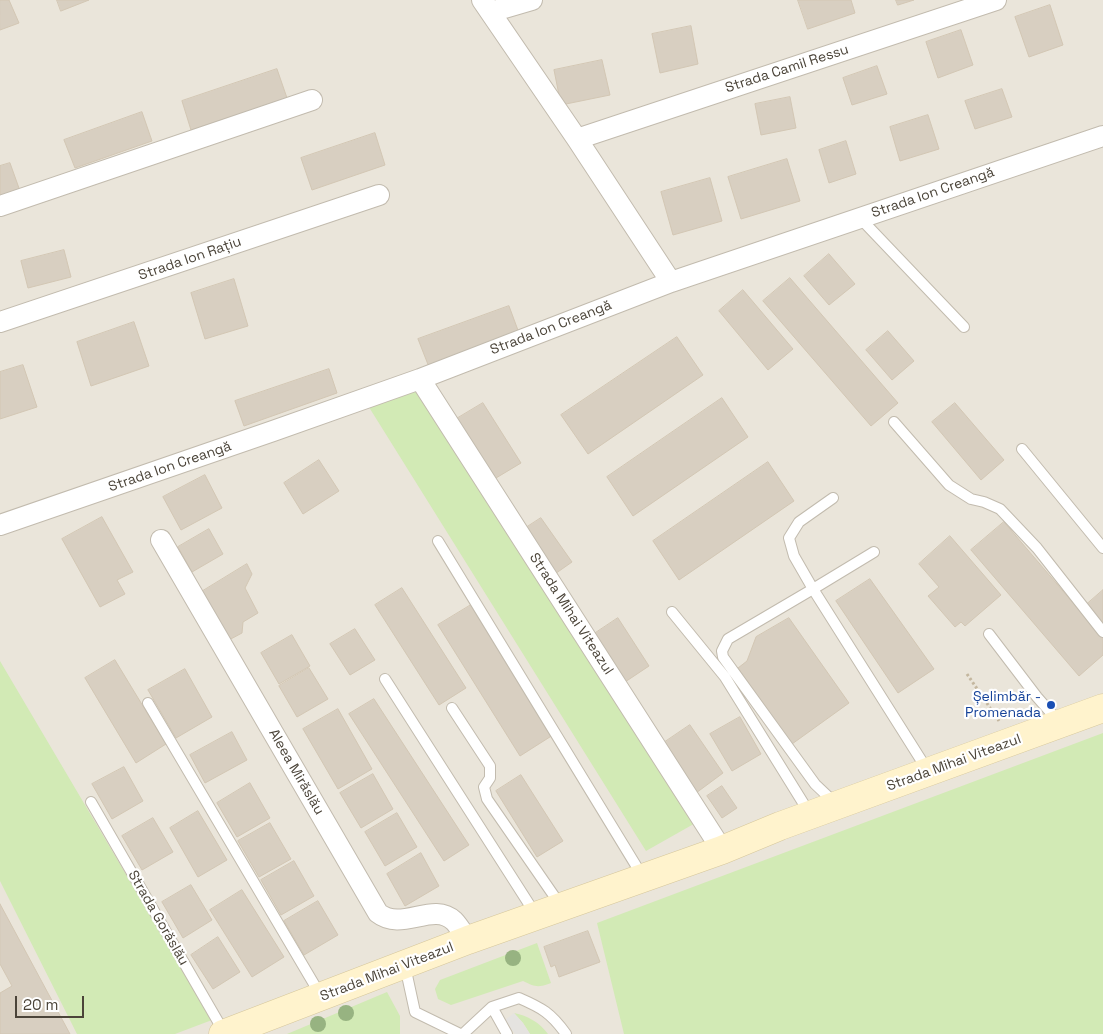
<!DOCTYPE html>
<html>
<head>
<meta charset="utf-8">
<style>
  body { margin:0 }
  #map { position:relative; width:1103px; height:1034px; overflow:hidden; background:#f6f3ec; font-family:"Space Grotesk",sans-serif }
  canvas { display:block }
  .scale { position:absolute; left:15px; top:996px; width:69px; height:22px; box-sizing:border-box; border:2px solid #4b4439; border-top:0; padding-left:6px; font-size:15px; line-height:18px; white-space:nowrap; color:#4b4439; -webkit-text-stroke:4px #fff; paint-order:stroke }
</style>
</head>
<body>
<div id="map">
<canvas width="1103" height="1034"></canvas>
<div class="scale">20 m</div>
</div>
<script>
const g = document.querySelector('canvas').getContext('2d');
g.lineJoin = 'round';
function fillPath(path, color) {
  g.fillStyle = color;
  g.fill(path, 'evenodd');
}
function stroke(path, color, width, dash) {
  g.strokeStyle = color;
  g.lineWidth = width;
  g.lineCap = dash ? 'butt' : 'round';
  g.setLineDash(dash || []);
  g.stroke(path);
}
function label(font, color, halo, rows, align = 'center') {
  g.font = font + ' "Space Grotesk",sans-serif';
  g.lineWidth = 4.5;
  g.setLineDash([]);
  g.textBaseline = 'middle';
  g.strokeStyle = halo;
  g.fillStyle = color;
  for (const [text, x, y, turn = 0] of rows) {
    g.save();
    g.translate(x, y);
    g.rotate((+turn || 0) * Math.PI / 180);
    g.textAlign = isNaN(turn) ? turn : align;
    if (halo) g.strokeText(text, 0, 0);
    g.fillText(text, 0, 0);
    g.restore();
  }
}
fillPath(new Path2D(`
  M0 0H1103V1034H0Z`), '#eae5da');
fillPath(new Path2D(`
  M417 386 699 821 646 851 367 404Z
  M0 661 212 1020 175 1034H77L0 881Z
  M1103 733V1034H624L597 923Z
  M537 943 551 983C537 988 536 987 523 981L451 1005 438 999 435 989 440 980Z
  M387 992 400 1016V1034H287Z
  M514 1013C528 1016 539 1022 548 1034H530L523 1023Z`), '#d2eab5');
fillPath(new Path2D(`
  M514 1013 523 1023 530 1034H515L505 1020Z`), '#e5e3e0');
const building = new Path2D(`
  M0 0H9L19 23 0 30Z
  M57 0H89L61 11Z
  M798 0H851L855 13 808 29Z
  M896 0H914L898 5Z
  M1050 5 1063 45 1029 57 1015 17Z
  M691 26 698 64 660 73 652 34Z
  M961 30 973 65 938 78 926 42Z
  M602 60 610 95 561 105 554 70Z
  M877 66 887 94 852 105 843 78Z
  M277 69 287 98 191 130 182 101Z
  M1002 89 1012 117 975 129 965 101Z
  M790 97 796 128 761 135 755 104Z
  M142 112 152 141 75 168 64 140Z
  M928 115 939 149 900 161 890 127Z
  M375 133 385 165 312 190 301 158Z
  M846 141 856 174 829 183 819 150Z
  M787 159 800 201 741 219 728 177Z
  M10 163 20 191 0 199V166Z
  M710 178 722 221 673 235 661 192Z
  M64 250 71 277 28 288 21 261Z
  M829 254 855 284 829 305 804 276Z
  M790 278 898 403 871 426 763 301Z
  M234 279 248 326 205 339 191 293Z
  M743 290 793 349 768 370 719 311Z
  M509 306 519 333 429 367 418 339Z
  M134 322 149 366 91 386 77 342Z
  M888 331 914 361 892 380 866 350Z
  M677 337 703 375 588 454 561 415Z
  M23 365 37 407 0 419V372Z
  M329 369 337 393 244 426 235 401Z
  M722 398 748 437 633 516 607 477Z
  M483 403 521 463 491 481 453 421Z
  M955 403 1004 460 981 480 932 422Z
  M319 460 339 491 303 514 284 483Z
  M768 462 794 501 679 580 653 541Z
  M205 475 222 508 181 530 163 497Z
  M102 517 133 572 117 580 125 594 100 607 62 539Z
  M541 518 572 562 552 576 521 531Z
  M1004 522 1103 638V655L1079 676 971 550Z
  M209 529 223 554 192 572 178 547Z
  M950 536 1001 595 965 626 961 622 955 627 928 596 939 587 919 564Z
  M247 564 252 574 245 588 258 613 243 622 242 633 227 641 198 594Z
  M870 579 934 669 898 693 836 601Z
  M402 588 466 688 439 705 375 605Z
  M1103 590V625L1086 605Z
  M471 605 553 735 520 756 438 625Z
  M618 618 649 666 622 684 591 636Z
  M789 618 849 703 792 744 738 668 747 661 756 637Z
  M355 629 375 660 350 675 330 644Z
  M292 635 310 666 279 684 261 653Z
  M115 660 166 744 136 763 85 678Z
  M309 668 328 699 297 717 279 686Z
  M185 669 212 717 176 738 148 690Z
  M374 699 469 845 444 861 349 714Z
  M338 709 372 769 338 789 303 729Z
  M740 717 761 754 732 771 710 734Z
  M690 725 723 773 696 793 662 744Z
  M232 732 247 760 205 783 190 755Z
  M124 767 143 801 112 819 92 784Z
  M373 774 393 809 361 828 340 793Z
  M521 775 563 841 537 857 496 791Z
  M250 783 270 818 237 837 217 803Z
  M722 786 737 808 722 818 707 796Z
  M198 811 227 860 198 877 170 828Z
  M397 813 417 847 385 866 365 832Z
  M153 818 173 852 142 870 122 836Z
  M270 823 291 859 259 877 238 841Z
  M421 853 439 886 405 906 387 874Z
  M294 861 314 896 281 915 261 880Z
  M191 885 212 920 183 938 162 902Z
  M242 890 284 957 252 977 210 910Z
  M318 901 338 935 304 955 284 921Z
  M0 904 70 1034H0V993L12 986 0 964Z
  M588 931 600 962 559 977 555 965 551 967 544 947Z
  M218 937 240 972 213 989 191 955Z`);
fillPath(building, '#d8cfc1');
stroke(building, '#d3c7b4', 1);
const lane = new Path2D(`
  M860 218 964 327
  M894 422 949 485 971 499 984 502 1000 509 1037 548 1103 632
  M1022 449 1103 548
  M833 498 799 522 789 538 794 556 813 589 874 552
  M438 541 643 877
  M672 612 725 677 810 814
  M989 634 1037 697 1059 722
  M385 679 536 915
  M148 703 321 996
  M452 708 490 766V778L484 787 487 799 561 906
  M91 802 224 1032
  M835 803 815 784 723 657 722 651 728 639 813 589 928 771
  M405 966 415 1012 460 1034
  M492 1007 507 1034
  M463 1034 492 1007 519 998C542 1008 551 1013 566 1034`);
const street = new Path2D(`
  M482 0 577 139 671 282
  M491 12 532 0
  M577 139 996 0
  M0 206 312 100
  M0 322 379 195
  M420 379 722 850
  M0 525 273 431 420 379 671 282 1103 136
  M161 540 378 913C402 932 433 901 454 921 459 926 463 934 468 940`);
const secondary = new Path2D(`
  M223 1034 468 940 722 850 780 826 1103 708`);
stroke(lane, '#c2bbae', 12);
stroke(street, '#c2bbae', 22);
stroke(secondary, '#d6c79b', 29);
stroke(new Path2D(`
  M967 674 999 721`), '#c4b79f', 3, [2.5, 2.5]);
stroke(lane, '#fff', 10);
stroke(street, '#fff', 20);
stroke(secondary, '#fff3cd', 28);
g.fillStyle = '#97b381';
for (const [x, y] of [
  [513,958],
  [346,1013],
  [318,1024]
]) {
  g.beginPath();
  g.arc(x, y, 8, 0, 2 * Math.PI);
  g.fill();
}
for (const [x, y, r, color] of [
  [1051,705,5,"#1a4fb4"]
]) {
  const dot = new Path2D();
  dot.arc(x, y, r, 0, 2 * Math.PI);
  g.fillStyle = color;
  g.fill(dot);
  stroke(dot, '#fff', 2);
}
label('14px', '#4b4439', '#fff', [
  ["Strada Camil Ressu",787,69,-18],
  ["Strada Ion Creangă",933,193,-19],
  ["Strada Ion Rațiu",190,259,-19],
  ["Strada Ion Creangă",551,328,-21],
  ["Strada Ion Creangă",170,467,-19],
  ["Strada Mihai Viteazul",571,614,57],
  ["Strada Mihai Viteazul",954,763,-20],
  ["Aleea Mirăslău",296,772,60],
  ["Strada Gorăslău",158,918,60],
  ["Strada Mihai Viteazul",387,972,-21]
]);
label('14px', '#164399', '#fff', [
  ["Șelimbăr -",1041,697],
  ["Promenada",1041,713]
], 'right');
</script>
</body>
</html>
